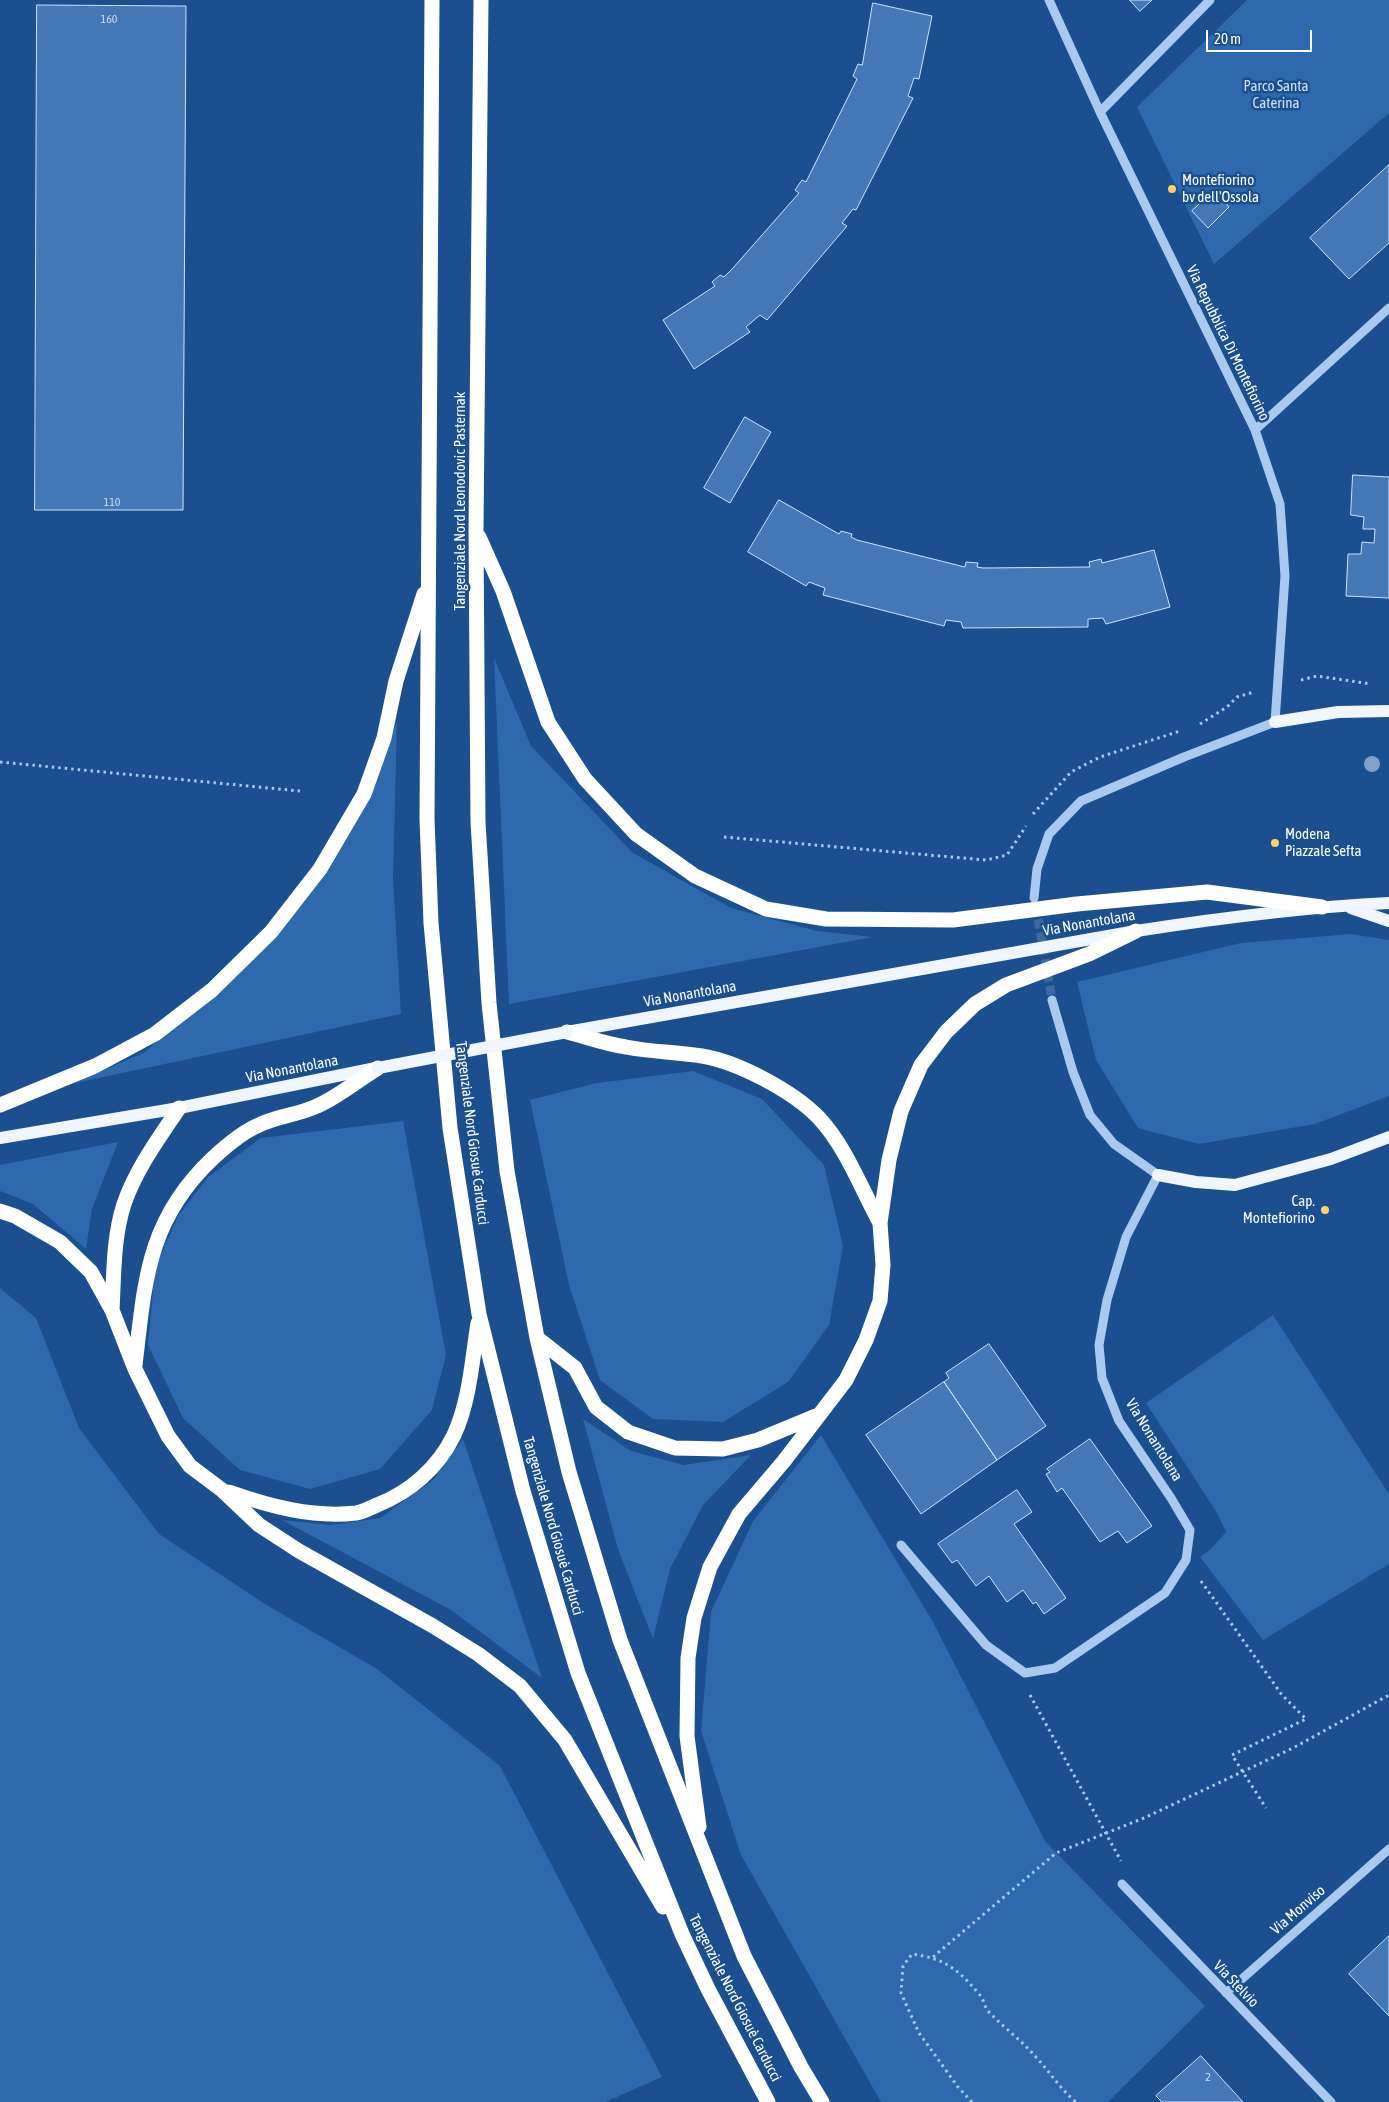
<!DOCTYPE html>
<html>
<head>
<meta charset="utf-8">
<style>
  body { margin:0 }
  #map { position:relative; width:1389px; height:2102px; overflow:hidden; background:#1b4f8f; font-family:"Asap Condensed",sans-serif }
  canvas { display:block }
  .scale { position:absolute; left:1206px; top:30px; width:106px; height:22px; box-sizing:border-box; border:2px solid #fff; border-top:0; padding-left:6px; font-size:15px; line-height:18px; white-space:nowrap; color:#fff; -webkit-text-stroke:4px #1b4f8f; paint-order:stroke }
</style>
</head>
<body>
<div id="map">
<canvas width="1389" height="2102"></canvas>
<div class="scale">20 m</div>
</div>
<script>
const g = document.querySelector('canvas').getContext('2d');
g.lineJoin = 'round';
function fillPath(path, color) {
  g.fillStyle = color;
  g.fill(path, 'evenodd');
}
function stroke(path, color, width, dash) {
  g.strokeStyle = color;
  g.lineWidth = width;
  g.lineCap = dash ? 'butt' : 'round';
  g.setLineDash(dash || []);
  g.stroke(path);
}
function label(font, color, halo, rows, align = 'center') {
  g.font = font + ' "Asap Condensed",sans-serif';
  g.lineWidth = 5;
  g.setLineDash([]);
  g.textBaseline = 'middle';
  g.strokeStyle = halo;
  g.fillStyle = color;
  for (const [text, x, y, turn = 0] of rows) {
    g.save();
    g.translate(x, y);
    g.rotate((+turn || 0) * Math.PI / 180);
    g.textAlign = isNaN(turn) ? turn : align;
    if (halo) g.strokeText(text, 0, 0);
    g.fillText(text, 0, 0);
    g.restore();
  }
}
fillPath(new Path2D(`
  M1247 0H1389V113L1214 264 1137 107Z
  M494 658 531 746 633 853 731 908 817 931 873 937 509 1004Z
  M397 721 393 879 401 1014 75 1083 145 1052 281 930 348 836Z
  M1351 934 1389 940V1096L1315 1124 1199 1144 1138 1128 1096 1060 1077 982 1241 943Z
  M693 1071 762 1099 824 1165 843 1246 829 1325 788 1382 723 1422 653 1419 600 1380 569 1285 530 1100 597 1083Z
  M403 1121 446 1355 432 1410 380 1469 310 1489 240 1470 183 1418 148 1345 155 1268 178 1216 208 1177 261 1138Z
  M118 1142 92 1209 86 1249 33 1204 0 1191V1165Z
  M0 1288 36 1318 79 1428 159 1534 265 1604 377 1669 500 1766 662 2077 605 2102H0Z
  M1273 1315 1389 1494V1564L1263 1640 1200 1557 1210 1550 1226 1532 1217 1513 1146 1403Z
  M583 1419 631 1451 684 1465 751 1455 703 1505 670 1569 653 1639 618 1549Z
  M821 1435 933 1622 1045 1841 1205 2006 1108 2102H881L741 1855 701 1731 711 1612 753 1521Z
  M463 1439 542 1678 451 1610 282 1520 331 1525 380 1518 433 1480Z`), '#2e69ad');
const building = new Path2D(`
  M1130 0H1152L1140 11Z
  M873 3 932 16 919 79 914 78 908 96 913 98 856 210 853 209 842 223 847 226 767 320 760 315 746 327 750 332 694 369 663 320 715 286 712 282 720 275 724 277 733 268 799 193 795 190 802 180 806 182 857 79 853 76 858 64 862 65Z
  M37 5 186 6 183 510H35Z
  M1389 165V243L1349 279 1310 238Z
  M1215 190 1229 207 1208 228 1192 211Z
  M745 417 771 432 730 503 704 488Z
  M1353 475 1389 477V598L1346 596 1348 554H1361L1362 542 1374 543 1375 529H1363L1364 517 1351 515Z
  M779 500 839 534 841 531 852 534 851 537 857 540 965 567 966 562 978 563 977 567 983 568 1090 567 1089 562 1101 559 1102 563 1154 550 1170 607 1106 624 1103 618 1088 619V627L963 628 961 622 946 620 944 626 823 595 825 588 809 582 806 586 748 552Z
  M989 1344 1046 1426 997 1460 944 1382 949 1378 946 1373Z
  M944 1382 997 1460 921 1514 866 1435Z
  M1090 1439 1152 1526 1127 1543 1118 1531 1100 1542 1062 1488 1057 1492 1046 1474 1050 1472 1047 1469Z
  M1017 1490 1032 1512 1014 1524 1066 1598 1044 1614 1036 1602 1033 1604 1023 1590 1007 1602 989 1576 976 1586 957 1560 952 1563 938 1544Z
  M1389 1936V2016L1349 1974Z
  M1201 2056 1243 2102H1162L1156 2096Z`);
fillPath(building, '#4478b7');
stroke(building, '#cfe3fa', 1);
stroke(new Path2D(`
  M1036 906 1052 1000`), '#3d69a0', 9, [9, 4.5]);
stroke(new Path2D(`
  M1301 680 1317 676 1371 684
  M1200 724 1227 707 1237 697 1254 692
  M0 762 300 791
  M1033 814 1071 772 1100 757 1180 731
  M724 837 986 860 1007 855 1026 826
  M1201 1581 1282 1695 1306 1719 1232 1755 1266 1808
  M1030 1695 1121 1861
  M933 1957 1056 1853 1144 1818 1293 1748 1389 1695
  M972 2102 958 2087 919 2033 901 1993 903 1966 912 1954C944 1958 959 1970 979 1994 984 1999 984 2006 988 2011 1003 2027 1021 2040 1035 2056 1050 2072 1060 2089 1076 2102`), '#a9c9ee', 3, [2.5, 4]);
stroke(new Path2D(`
  M1100 112 1210 0
  M1255 430 1389 308
  M1034 898 1037 869 1049 834 1081 801 1184 757 1275 722 1285 576 1280 504 1255 430 1100 112 1049 0
  M901 1545 986 1645 1025 1673 1055 1668 1165 1593 1186 1560 1190 1530 1171 1498 1119 1421 1102 1378 1099 1345 1107 1300 1126 1237 1158 1175 1114 1144 1090 1115 1073 1072 1052 1000
  M1122 1884 1331 2102
  M1226 1993 1389 1849`), '#a9c9ee', 9);
stroke(new Path2D(`
  M1275 722 1338 712 1389 711
  M1351 908 1389 921
  M567 1032 1136 931C1220 918 1304 907 1389 903
  M0 1138 179 1108 376 1068
  M1158 1175 1196 1182 1235 1185 1331 1159 1389 1137`), '#f0f6ff', 12);
stroke(new Path2D(`
  M432 0 427 819 431 923 450 1128 479 1314 523 1491 578 1673 682 1934 708 1989 768 2102
  M481 0 476 531 478 822 489 1003 507 1171 537 1338 569 1472 620 1640 744 1956 801 2067 822 2102
  M479 537 503 591 548 722 585 779 636 834 695 876 766 909 826 919 953 920 1077 904 1207 892 1322 907
  M567 1032C587 1037 606 1044 626 1047 651 1052 677 1052 702 1056 738 1062 793 1091 819 1118 846 1147 861 1188 880 1223
  M0 1105 95 1066 155 1034 212 990 271 932 320 869 364 794 384 738 396 681 424 594
  M0 1211 15 1216 60 1242 91 1272 112 1310 135 1369 168 1436 190 1466 222 1490 259 1525 299 1551 433 1626 478 1654 520 1686 565 1740 663 1907
  M112 1310C114 1275 113 1238 124 1204 136 1169 159 1138 179 1108
  M537 1338 575 1368 596 1407 628 1432 675 1448 723 1449 758 1440 816 1416
  M135 1365C145 1281 147 1220 213 1158 226 1146 242 1132 259 1125 277 1116 298 1115 317 1106 338 1097 358 1080 378 1068
  M229 1492C269 1506 312 1518 356 1513 363 1512 370 1508 377 1505 410 1492 438 1468 454 1435 470 1400 472 1360 478 1323
  M699 1827 687 1736 688 1658 694 1618 710 1567 739 1514 784 1461 846 1380 866 1340 880 1301 883 1265 880 1223 889 1160 901 1111 921 1065 946 1032 975 1004 1006 985 1089 954 1136 931`), '#fff', 15);
stroke(new Path2D(`
  M378 1068 567 1032`), '#f0f6ff', 12);
g.fillStyle = '#7ea0ca';
for (const [x, y] of [
  [1372,764]
]) {
  g.beginPath();
  g.arc(x, y, 8, 0, 2 * Math.PI);
  g.fill();
}
for (const [x, y, r, color] of [
  [1172,189,5,"#ffd166"],
  [1275,843,5,"#ffd166"],
  [1325,1210,5,"#ffd166"]
]) {
  const dot = new Path2D();
  dot.arc(x, y, r, 0, 2 * Math.PI);
  g.fillStyle = color;
  g.fill(dot);
  stroke(dot, '#1b4f8f', 2);
}
label('12px', '#d0dded', null, [
  ["160",109,19],
  ["110",112,502],
  ["2",1208,2077]
]);
label('15px', '#cfe3fa', '#1b4f8f', [
  ["Parco Santa",1276,86],
  ["Caterina",1276,103]
]);
label('15px', '#fff', '#1b4f8f', [
  ["Montefiorino",1182,180],
  ["bv dell'Ossola",1182,197],
  ["Modena",1285,834],
  ["Piazzale Sefta",1285,851],
  ["Cap.",1315,1201,"right"],
  ["Montefiorino",1315,1218,"right"]
], 'left');
label('15px', '#fff', '#1b4f8f', [
  ["Via Repubblica Di Montefiorino",1228,343,64],
  ["Tangenziale Nord Leonodovic Pasternak",460,501,-90],
  ["Via Nonantolana",1089,923,-10],
  ["Via Nonantolana",690,994,-10],
  ["Via Nonantolana",292,1069,-11],
  ["Tangenziale Nord Giosuè Carducci",472,1133,83],
  ["Via Nonantolana",1154,1440,58],
  ["Tangenziale Nord Giosuè Carducci",553,1526,74],
  ["Via Monviso",1298,1910,-41],
  ["Via Stelvio",1236,1984,46],
  ["Tangenziale Nord Giosuè Carducci",735,1998,63]
]);
</script>
</body>
</html>
